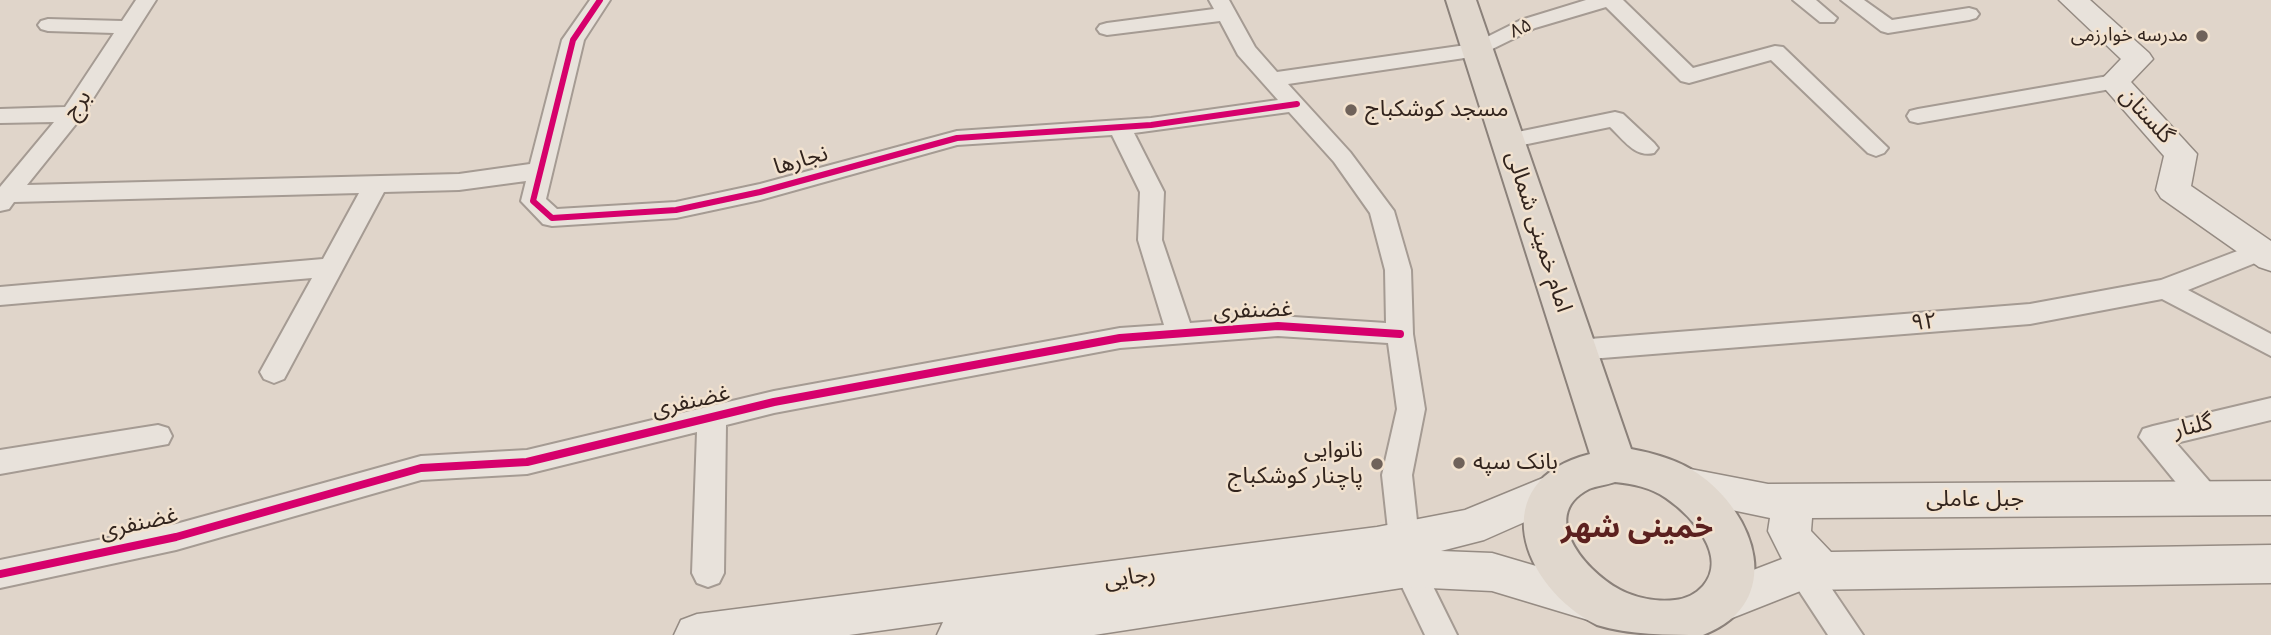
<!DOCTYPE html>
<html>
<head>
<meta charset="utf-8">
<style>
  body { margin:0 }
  canvas { display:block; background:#e0d5ca }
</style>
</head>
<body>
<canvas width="2271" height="635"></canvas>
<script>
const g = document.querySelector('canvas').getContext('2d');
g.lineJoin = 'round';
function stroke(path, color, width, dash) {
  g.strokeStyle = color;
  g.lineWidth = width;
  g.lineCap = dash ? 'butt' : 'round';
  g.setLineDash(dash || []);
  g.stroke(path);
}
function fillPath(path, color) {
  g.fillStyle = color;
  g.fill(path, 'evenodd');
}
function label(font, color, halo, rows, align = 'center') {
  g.font = font + ' "Times New Roman","Noto Sans Arabic",serif';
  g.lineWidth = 5;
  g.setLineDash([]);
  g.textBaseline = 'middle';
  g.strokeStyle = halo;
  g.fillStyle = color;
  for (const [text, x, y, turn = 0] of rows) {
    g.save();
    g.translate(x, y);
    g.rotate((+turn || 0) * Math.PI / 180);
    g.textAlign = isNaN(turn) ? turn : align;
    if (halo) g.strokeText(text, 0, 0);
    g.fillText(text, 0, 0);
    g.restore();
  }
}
const street = new Path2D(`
  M136 0H156L80 119 27 185 459 174 530 164 562 40 590 0H610L584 40 546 199 557 209 676 202 760 184 957 131 1151 118 1278 100 1238 55 1220 21 1107 35 1100 33 1097 29 1100 25 1107 23 1214 9 1209 0H1229L1255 47 1277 72 1473 44 1521 20 1586 0H1623L1693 68 1775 46 1783 47 1888 148 1884 153 1876 156 1868 153 1771 60 1689 83 1681 81 1606 7 1535 28 1478 56 1288 84 1350 152 1394 211 1411 270 1413 334 1425 409 1412 475 1419 539 1415 548 1404 552 1393 548 1389 539 1382 475 1397 409 1388 343 1278 336 1120 348 774 413 726 425 724 573 719 583 708 587 697 583 692 573 697 432 527 474 421 480 176 550 0 588V560L176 524 421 456 527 450 774 391 1120 328 1164 325 1138 240 1140 192 1112 135 957 145 760 200 676 218 552 226 543 224 521 201 526 181 459 190 384 192 284 379 274 383 264 379 260 372 312 278 0 305V287L323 259 359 193 14 202 9 209 0 211V187L54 122 0 123V109L65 107 114 33 48 31 41 29 38 25 41 21 48 19 122 21ZM1289 112 1334 162 1370 213 1385 270 1386 323 1278 316 1190 323 1162 240 1164 192 1134 133Z
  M1793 0H1816L1837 18 1834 22H1820Z
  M1841 0H1864L1892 20 1969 8 1976 10 1979 14 1976 18 1969 20 1888 33 1881 31Z
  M2114 75 2122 77 2125 82 2122 87 1918 123 1910 121 1907 116 1910 111 1918 109Z
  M1615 112 1623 114 1654 143 1658 148 1654 153C1635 158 1623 139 1610 127L1508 148 1500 146 1497 141 1500 136 1508 134Z
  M2261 242 2271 247 2270 257 2188 290 2271 334V356L2162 299 2030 324 1577 360 1568 357 1564 350 1568 343 1577 340 2030 304 2161 280Z
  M2271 398V420L2176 443 2216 489 2221 498 2216 507 2206 510 2196 507 2139 437 2143 429 2153 426Z
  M158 425 168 428 172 436 168 444 0 474V450Z
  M1408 554 1419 558 1457 635H1425L1393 568 1397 558Z
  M1802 557 1813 561 1863 635H1828L1786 571 1791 561Z`);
const secondary = new Path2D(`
  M2059 0H2090L2149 53 2153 59 2131 82 2197 154 2191 186 2271 241V271L2259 267 2161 198 2156 190 2164 156 2099 82 2121 59Z
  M1680 467 1768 484 2271 481V515L1812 518 1811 531 1831 552 2271 545V583L1803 590 1717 624 1701 618 1695 604 1701 590 1782 559 1768 531 1770 518 1665 496 1659 484 1665 472Z
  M1555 473 1570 478 1576 490 1570 502 1484 540 1441 551 1492 553 1614 589 1620 603 1614 617 1598 623 1492 591 1408 587 1094 635H937L943 622 849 635H674L681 620 697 614 1377 527 1465 510Z`);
const primary = new Path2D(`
  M1446 0H1476L1631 449C1653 453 1678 460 1697 473 1756 513 1787 603 1703 635 1668 635 1629 635 1597 625 1521 587 1483 481 1590 454ZM1615 482C1633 484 1650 487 1666 498 1691 515 1729 556 1703 586 1696 594 1685 599 1675 600 1659 602 1642 599 1627 593 1592 579 1534 517 1589 489 1596 486 1607 485 1615 482Z`);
stroke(street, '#a59b93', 4);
stroke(secondary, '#958b83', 3);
stroke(primary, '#8b817a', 4);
fillPath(street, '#e8e2db');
fillPath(secondary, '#e8e2db');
fillPath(primary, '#e0d7cd');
stroke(new Path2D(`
  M600 0 573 40 533 201 552 218 676 210 760 192 957 138 1151 125 1297 104`), '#d6006c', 6);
stroke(new Path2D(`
  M0 574 176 537 421 468 527 462 774 402 1120 338 1278 326 1400 334`), '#d6006c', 8);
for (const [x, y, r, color] of [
  [2202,36,7,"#6f625a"],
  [1351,110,7,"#6f625a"],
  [1459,463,7,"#6f625a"],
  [1377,464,7,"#6f625a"]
]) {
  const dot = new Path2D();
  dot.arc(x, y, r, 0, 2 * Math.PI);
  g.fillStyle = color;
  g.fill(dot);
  stroke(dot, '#f2e2cf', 2.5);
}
label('19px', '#32241d', '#f2e2cf', [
  ["۸۵",1521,29,-24]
]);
label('19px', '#32241d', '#f2e2cf', [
  ["مدرسه خوارزمی",2188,36]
], 'right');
label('23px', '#32241d', '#f2e2cf', [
  ["برج",78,105,-54],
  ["گلستان",2146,116,47],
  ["نجارها",801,161,-16],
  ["امام خمینی شمالی",1538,232,72],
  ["غضنفری",1253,311,-2],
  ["۹۲",1924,323,-5],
  ["غضنفری",691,402,-13],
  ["گلنار",2193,427,-13],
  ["جبل عاملی",1975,500],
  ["غضنفری",139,524,-13],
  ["رجایی",1130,578,-8]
]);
label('23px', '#32241d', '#f2e2cf', [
  ["مسجد کوشکباج",1365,110],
  ["نانوایی",1363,451,"right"],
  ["پاچنار کوشکباج",1363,477,"right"],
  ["بانک سپه",1473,463]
], 'left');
label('bold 30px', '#5c211f', '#f2e2cf', [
  ["خمینی شهر",1637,529]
]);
</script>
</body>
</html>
